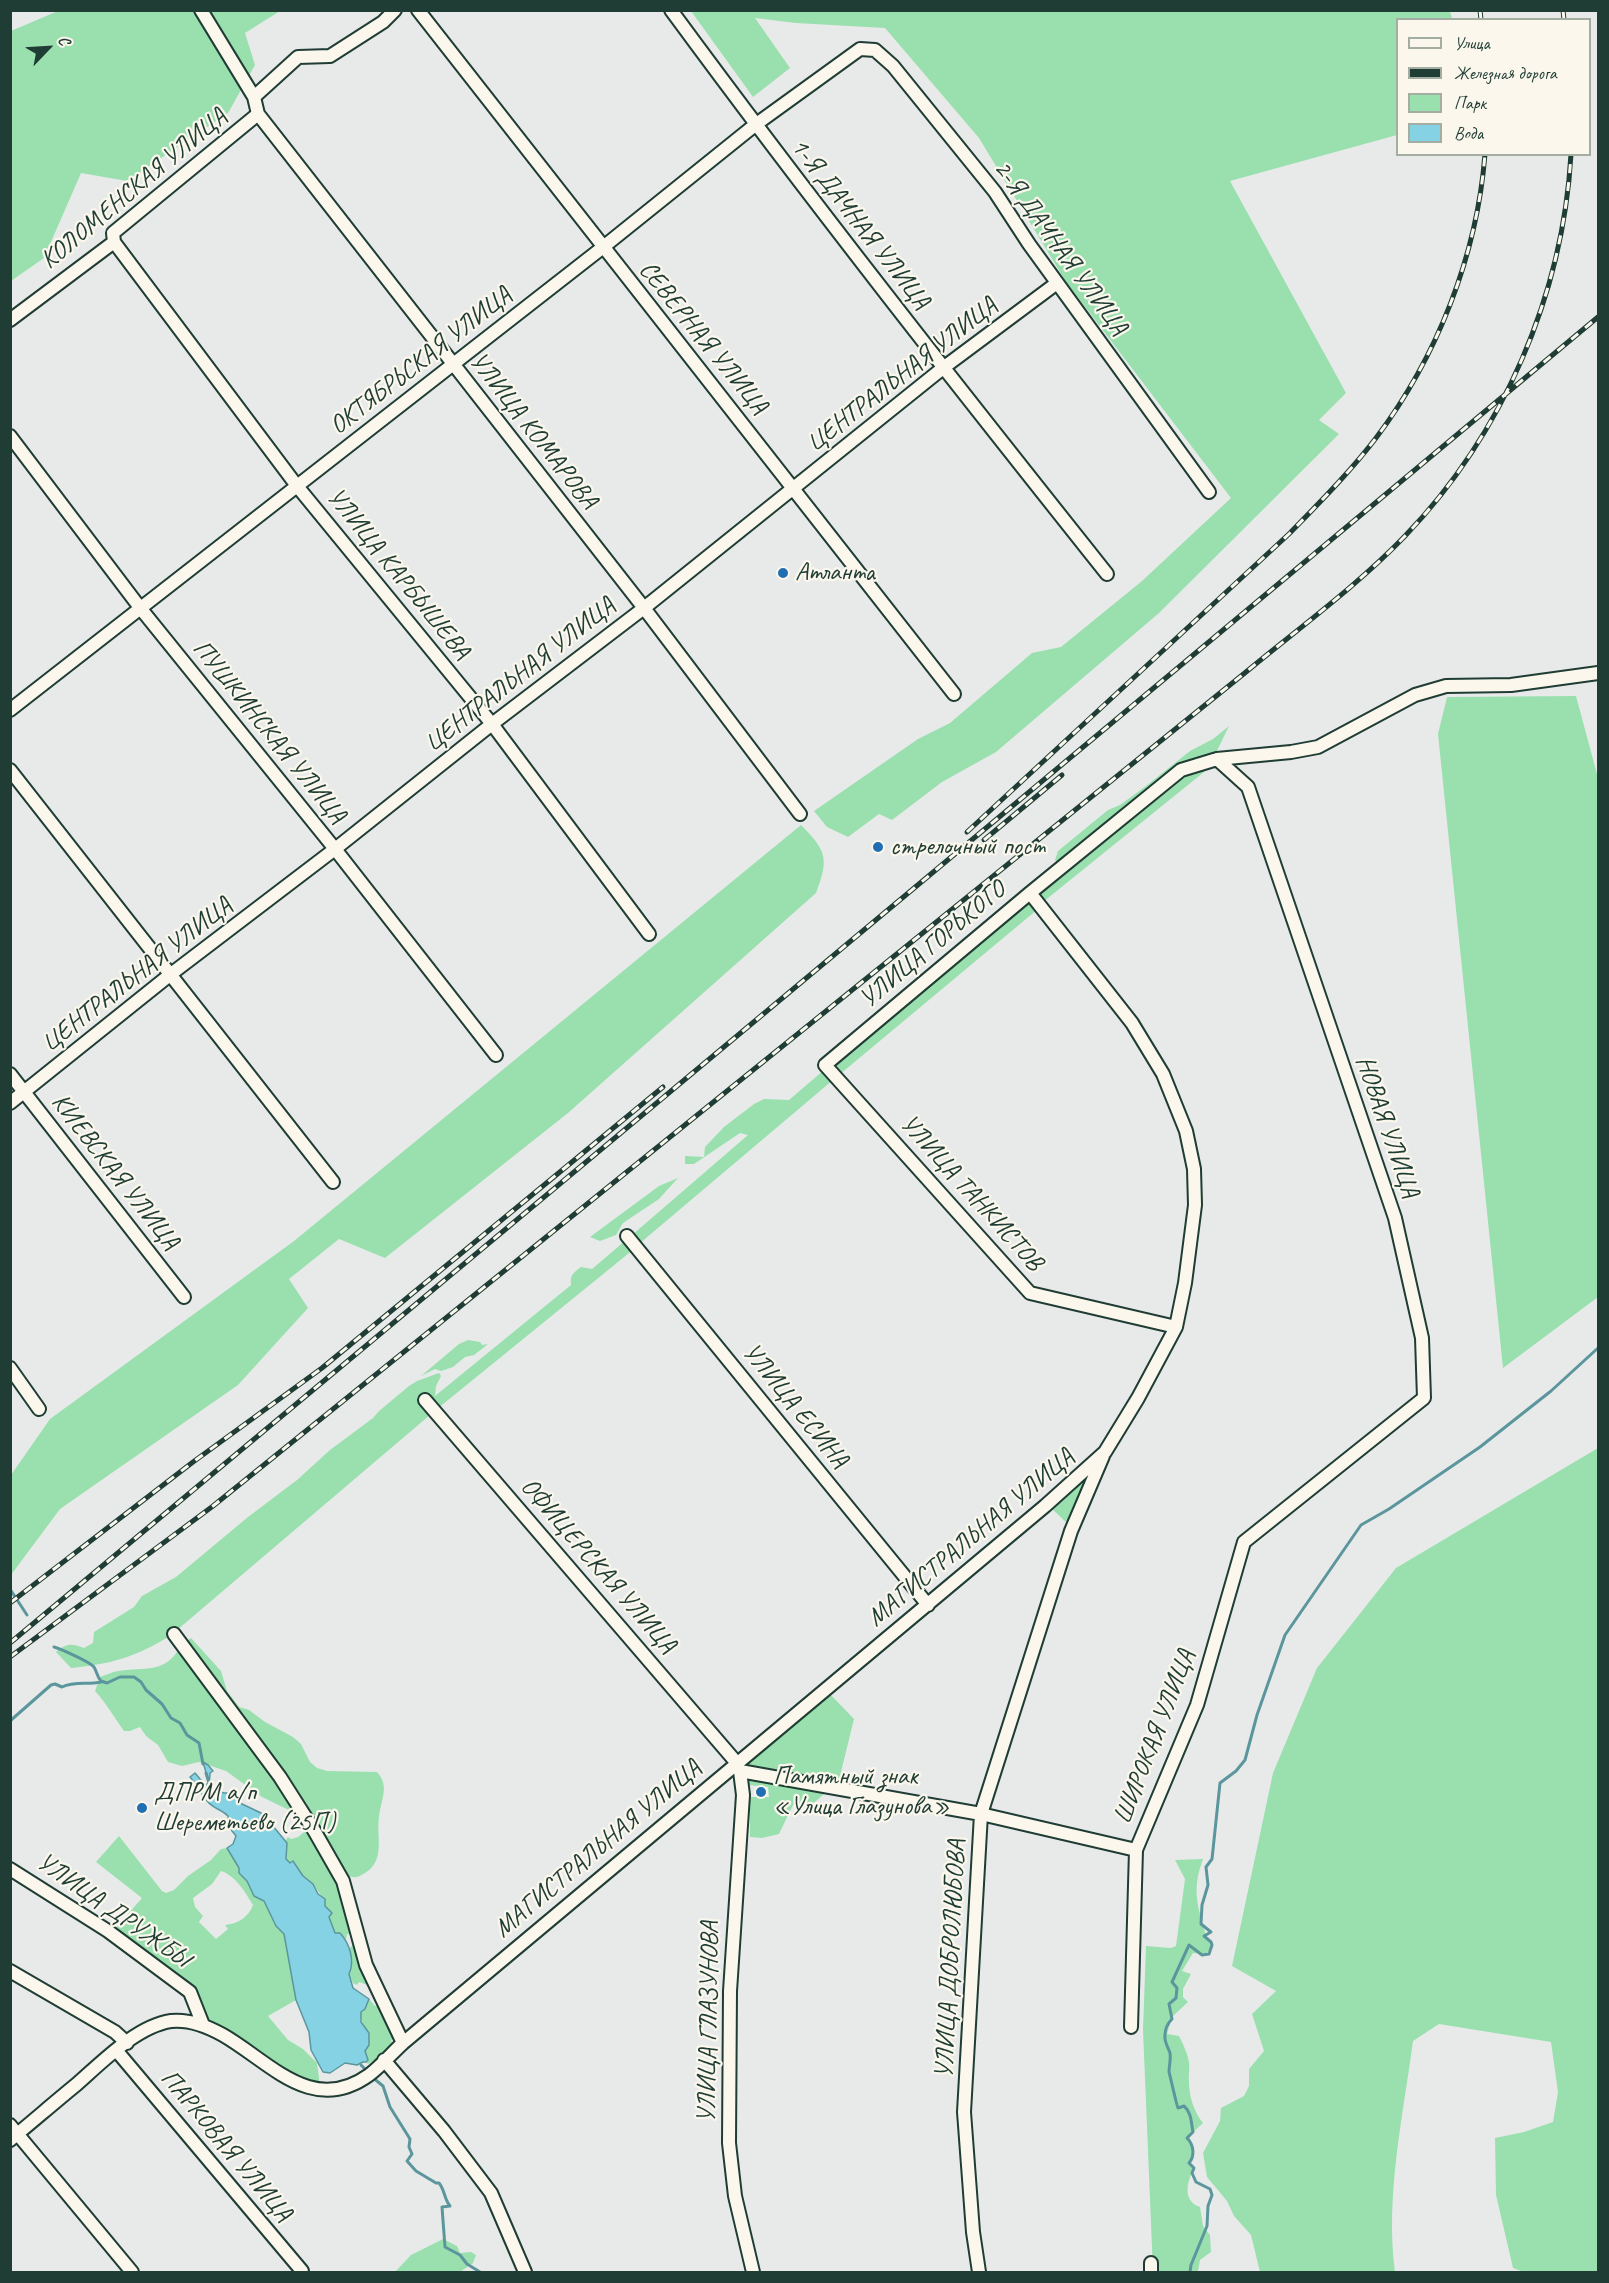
<!DOCTYPE html>
<html>
<head>
<meta charset="utf-8">
<style>
  body { margin:0 }
  #map { position:relative; width:1609px; height:2283px; overflow:hidden; background:#e8eaea; font-family:Caveat,sans-serif }
  canvas { display:block }
  .frame { position:absolute; inset:0; border:12px solid #1f3d34; pointer-events:none }
  .legend { position:absolute; left:1396px; top:18px; width:195px; height:138px; box-sizing:border-box; background:#fbf7ec; border:2px solid #a3ada2; margin:0; padding:8px 10px; list-style:none; font-size:18px; color:#1f3d34 }
  .legend li { display:flex; align-items:center; gap:12px; height:30px }
  .legend b { width:30px; border:2px solid #a3ada2 }
  .north { position:absolute; left:18px; top:18px; width:60px; height:60px; -webkit-text-stroke:4px #fbf7ec; paint-order:stroke; rotate:65deg; font-size:16px; font-weight:700; line-height:24px; text-align:center; color:#1f3d34 }
  .north::after { content:''; display:block; margin:auto; width:21px; height:27px; background:#1f3d34; clip-path:polygon(50% 0,100% 100%,50% 72%,0 100%) }
</style>
</head>
<body>
<div id="map">
<canvas width="1609" height="2283"></canvas>
<div class="frame"></div>
<ul class="legend">
<li><b style="height:8px;background:#fbf7ec"></b>Улица</li>
<li><b style="height:8px;background:#1f3d34"></b>Железная дорога</li>
<li><b style="height:16px;background:#99e0ae"></b>Парк</li>
<li><b style="height:16px;background:#84d2e3"></b>Вода</li>
</ul>
<div class="north">С</div>
</div>
<script>
const g = document.querySelector('canvas').getContext('2d');
g.lineJoin = 'round';
function fillPath(path, color) {
  g.fillStyle = color;
  g.fill(path, 'evenodd');
}
function stroke(path, color, width, dash) {
  g.strokeStyle = color;
  g.lineWidth = width;
  g.lineCap = dash ? 'butt' : 'round';
  g.setLineDash(dash || []);
  g.stroke(path);
}
function label(font, color, halo, rows, align = 'center') {
  g.font = font + ' Caveat,sans-serif';
  g.lineWidth = 4.5;
  g.setLineDash([]);
  g.textBaseline = 'middle';
  g.strokeStyle = halo;
  g.fillStyle = color;
  for (const [text, x, y, turn = 0] of rows) {
    g.save();
    g.translate(x, y);
    g.rotate((+turn || 0) * Math.PI / 180);
    g.textAlign = isNaN(turn) ? turn : align;
    if (halo) g.strokeText(text, 0, 0);
    g.fillText(text, 0, 0);
    g.restore();
  }
}
fillPath(new Path2D(`
  M58 11H280L245 33 255 65 228 113 127 181 81 173 44 258 11 281V31Z
  M1450 11 1452 19 1398 20 1397 135 1230 181 1346 393 1319 420 1339 434 1159 613 996 752 942 782 892 820 879 814 848 837 827 827 814 811 918 739 950 723 1032 653 1061 647 1142 581 1231 498 1066 282 979 138 885 28 796 23 755 18 790 68 753 97 691 11Z
  M1576 696 1598 778V1297L1503 1368 1438 734 1447 697Z
  M1229 726 1215 755 1181 767 1060 866 1055 860 1058 851 1108 810 1120 805 1146 786 1190 751 1213 739Z
  M1211 764 1209 768 1043 902 1035 894 1182 773Z
  M801 825C827 851 829 859 816 893L568 1113 385 1258 339 1239 289 1279 308 1308 238 1385 60 1509 11 1575V1475L50 1419 294 1241Z
  M1029 898 1038 909 839 1075 831 1065Z
  M824 1070 833 1080 639 1244 632 1235 748 1135 740 1133 694 1164H685V1156L704 1157 705 1147 724 1127 754 1104 764 1099 789 1100Z
  M678 1178 659 1199 623 1223 616 1235 600 1241 590 1237 659 1186Z
  M626 1240 634 1249 437 1409 170 1636C135 1657 112 1664 71 1668L56 1652C66 1643 72 1643 84 1648L93 1643 94 1632 134 1607 142 1596 176 1577 248 1517 297 1480 330 1450 373 1418 379 1411 409 1386 417 1381 439 1373 441 1376 436 1386 435 1396 571 1285C570 1275 573 1273 581 1267L592 1269Z
  M468 1340 480 1342 482 1345 488 1344 474 1355 465 1357 453 1367 441 1371 435 1369 421 1376 459 1344Z
  M1598 1448V2272H1524L1513 2268 1496 2195 1495 2138 1524 2132 1553 2122 1558 2092 1551 2042 1439 2024 1413 2041C1403 2117 1385 2196 1395 2272H1260L1251 2235 1234 2216 1227 2201 1207 2177 1203 2153 1220 2121 1221 2108 1244 2096 1249 2086V2069L1264 2051 1252 2014 1276 1991 1232 1966 1273 1773 1317 1668 1396 1568Z
  M1095 1466 1070 1526 1050 1507Z
  M191 1638 221 1671 227 1691 239 1707 249 1710 265 1722 293 1737 301 1744 310 1762 317 1768 327 1771 377 1772C390 1786 381 1799 379 1817 376 1837 386 1860 365 1873 356 1879 351 1878 343 1873 339 1858 332 1842 317 1836L320 1825 262 1797 226 1771 199 1762 182 1766 168 1762 158 1745 146 1736 140 1727 130 1731H124C114 1717 106 1703 95 1691L100 1677C106 1675 112 1672 118 1671 133 1668 150 1671 164 1664 177 1657 179 1645 191 1638Z
  M828 1692 854 1719 838 1784 749 1768 743 1763Z
  M747 1774 831 1788 809 1807 793 1805 779 1834 762 1838 750 1837V1797H769L768 1787 749 1785Z
  M308 1829 341 1882 355 1934H347L346 1940 340 1933H335L322 1897 313 1884 303 1876 294 1861 290 1863 286 1859V1840L288 1837 291 1839 298 1837Z
  M119 1836 162 1891 166 1893 174 1890 188 1876 211 1860 221 1849 227 1848 251 1886 254 1896 264 1901 276 1925 284 1934 296 2000 268 2016 288 2040 303 2049 317 2063 320 2086 288 2074 226 2028 208 2021 192 1990 115 1929 142 1898 96 1862ZM221 1871C236 1876 245 1892 253 1905 249 1917 237 1924 225 1925L228 1929 216 1939 199 1922 203 1916 195 1907 193 1898 212 1884Z
  M1203 1859C1191 1892 1198 1906 1207 1939L1211 1944 1210 1950 1205 1954 1193 1953 1182 1971 1191 1974 1183 1989V1997L1188 2002 1172 2017 1167 2034 1179 2036C1183 2044 1188 2054 1189 2063 1190 2069 1188 2076 1189 2082 1189 2096 1194 2112 1203 2123L1189 2136 1193 2149V2160L1189 2163 1194 2168C1187 2182 1182 2201 1200 2207L1203 2226 1210 2235 1211 2252 1200 2260 1198 2271 1213 2272H1153L1143 2030 1146 1946 1171 1948 1176 1946 1185 1879 1175 1860Z
  M353 1945H356L370 1986 359 1982 357 1985 353 1983 349 1974 352 1965 349 1949Z
  M369 1999 375 2006 380 2005 397 2037 391 2040 394 2048 382 2052 377 2059 368 2064 366 2062 368 2060 365 2051C372 2035 361 2028 361 2012L365 2009Z
  M443 2239 457 2246 460 2253 471 2252 476 2255 473 2263 460 2272H395L411 2255Z`), '#99e0ae');
const water = new Path2D(`
  M203 1762 208 1765 213 1771 210 1773 209 1788 224 1793H230L240 1803 263 1814 287 1843 286 1859 290 1863 293 1861 303 1876 313 1884 318 1894 325 1899V1906L332 1913 329 1917 335 1933H340C350 1944 355 1961 349 1974L353 1988 369 1999 365 2009 361 2012V2022L369 2033V2045L365 2051 368 2060 366 2062H363L357 2065 345 2063 330 2073 323 2072 311 2050 309 2032 296 2000 284 1934 276 1926 264 1901 254 1896 247 1881 239 1873V1868L227 1848 233 1844 236 1836 229 1827 228 1816C222 1810 213 1808 208 1802 201 1794 197 1785 190 1777L195 1773 206 1786 209 1783Z`);
fillPath(water, '#84d2e3');
stroke(water, '#5c969d', 1.5);
stroke(new Path2D(`
  M10 1589 27 1615
  M54 1647C61 1649 90 1662 94 1667 97 1672 97 1677 101 1681L107 1683 120 1677H134L141 1682 146 1690 162 1704 171 1718 180 1723 187 1735 199 1743 203 1764
  M10 1721 51 1685 55 1684 62 1687C74 1681 88 1685 101 1682
  M205 1787 209 1783 206 1773
  M361 2065 368 2072
  M372 2077 383 2086 390 2107 410 2139 409 2147 412 2154 407 2161 416 2171 436 2183H439C445 2190 444 2199 450 2206L442 2207 445 2247 460 2255 467 2264 480 2272
  M109 2254 124 2272
  M1190 2272 1191 2265 1207 2226 1208 2206 1212 2195 1210 2189 1196 2182 1192 2173 1194 2168 1189 2163C1195 2156 1194 2145 1187 2138L1193 2132C1191 2123 1192 2113 1184 2106L1178 2108C1177 2107 1170 2075 1169 2072 1169 2066 1171 2060 1170 2053 1168 2047 1164 2042 1165 2035 1165 2028 1167 2024 1172 2019L1169 2004 1176 1998 1177 1988 1172 1982 1189 1945 1202 1955 1209 1954 1212 1945 1211 1942 1204 1936 1211 1932 1201 1924 1202 1905 1208 1885 1206 1867 1212 1859 1220 1783 1236 1771 1245 1760 1257 1715 1285 1635 1361 1525 1389 1509 1480 1447 1551 1391 1598 1348`), '#5c969d', 3);
const minor = new Path2D(`
  M201 10 254 97 258 114 644 608 800 814
  M418 10 954 694
  M671 10C812 202 959 388 1107 574
  M254 97 298 57 330 56 383 22 395 10
  M114 242 297 486 492 724 649 934
  M10 320 114 242 113 233 258 114
  M10 436 141 609 335 849 496 1055
  M10 710 602 248 755 125 860 49 875 50 893 66 995 192 1029 244 1209 492
  M10 770 333 1182
  M10 1074 184 1297
  M10 1103 171 974 335 849 492 724 644 608 943 368 1057 283
  M627 1236 928 1605
  M1176 1327 1030 1293 825 1065 1030 893 1181 770 1217 759 1291 752 1318 747 1415 695 1446 686 1511 685 1598 673
  M10 1368 39 1409
  M425 1400 736 1762 740 1771 981 1814 1136 1850 1197 1705 1244 1542 1424 1398 1422 1338 1395 1218 1248 787 1217 759
  M174 1634 280 1777 315 1832 343 1881 366 1965 403 2043
  M740 1771 743 1795 730 1991 729 2143 735 2196 753 2272
  M10 1869 108 1931 190 1992 203 2025
  M10 1971 115 2032 127 2043
  M1131 2027 1136 1850
  M116 2050 302 2271 300 2272
  M384 2060 444 2131 491 2193 525 2272
  M10 2125 132 2272
  M10 2140C33 2121 55 2102 77 2084 102 2062 137 2026 171 2021 190 2019 207 2026 223 2035 270 2062 312 2116 369 2075 381 2066 392 2053 403 2043L1045 1506 1105 1452 1138 1398 1176 1327 1185 1283 1195 1205 1194 1169 1186 1131 1163 1074 1132 1023 1030 893
  M979 2272 973 2232 964 2112 981 1814 1071 1531 1103 1456
  M1151 2272V2263`);
stroke(minor, '#1f3d34', 16);
stroke(minor, '#fbf7ec', 12);
const rail = new Path2D(`
  M1480 10 1481 20
  M1563 10 1564 20
  M967 832 1290 533C1320 502 1350 472 1376 438 1437 357 1477 256 1485 154
  M984 840 1062 775
  M10 1603 193 1462 322 1368 663 1087
  M10 1643 1598 317
  M10 1657 213 1506 1246 672C1299 628 1357 586 1405 536 1503 434 1563 295 1571 154`);
stroke(rail, '#1f3d34', 5);
stroke(rail, '#fbf7ec', 3, [9]);
for (const [x, y, r, color] of [
  [783,573,6,"#1f6fb2"],
  [878,847,6,"#1f6fb2"],
  [761,1792,6,"#1f6fb2"],
  [142,1808,6,"#1f6fb2"]
]) {
  const dot = new Path2D();
  dot.arc(x, y, r, 0, 2 * Math.PI);
  g.fillStyle = color;
  g.fill(dot);
  stroke(dot, '#fbf7ec', 2);
}
label('26px', '#1f3d34', '#fbf7ec', [
  ["КОЛОМЕНСКАЯ УЛИЦА",134,189,-40],
  ["1-Я ДАЧНАЯ УЛИЦА",860,224,52],
  ["2-Я ДАЧНАЯ УЛИЦА",1060,248,54],
  ["СЕВЕРНАЯ УЛИЦА",703,338,51],
  ["ОКТЯБРЬСКАЯ УЛИЦА",421,361,-38],
  ["ЦЕНТРАЛЬНАЯ УЛИЦА",902,375,-38],
  ["УЛИЦА КОМАРОВА",533,431,52],
  ["УЛИЦА КАРБЫШЕВА",398,574,51],
  ["ЦЕНТРАЛЬНАЯ УЛИЦА",520,675,-38],
  ["ПУШКИНСКАЯ УЛИЦА",269,732,51],
  ["УЛИЦА ГОРЬКОГО",933,945,-40],
  ["ЦЕНТРАЛЬНАЯ УЛИЦА",137,975,-38],
  ["НОВАЯ УЛИЦА",1387,1127,71],
  ["КИЕВСКАЯ УЛИЦА",115,1172,52],
  ["УЛИЦА ТАНКИСТОВ",971,1193,48],
  ["УЛИЦА ЕСИНА",795,1406,51],
  ["МАГИСТРАЛЬНАЯ УЛИЦА",971,1538,-40],
  ["ОФИЦЕРСКАЯ УЛИЦА",598,1566,49],
  ["ШИРОКАЯ УЛИЦА",1155,1737,-69],
  ["МАГИСТРАЛЬНАЯ УЛИЦА",598,1849,-40],
  ["УЛИЦА ДРУЖБЫ",113,1911,35],
  ["УЛИЦА ДОБРОЛЮБОВА",951,1959,-87],
  ["УЛИЦА ГЛАЗУНОВА",709,2022,-89],
  ["ПАРКОВАЯ УЛИЦА",226,2146,50]
]);
label('26px', '#1f3d34', '#fbf7ec', [
  ["Атланта",795,573],
  ["стрелочный пост",890,847],
  ["Памятный знак",773,1777],
  ["«Улица Глазунова»",773,1807],
  ["ДПРМ а/п",154,1793],
  ["Шереметьево (25П)",154,1823]
], 'left');
</script>
</body>
</html>
